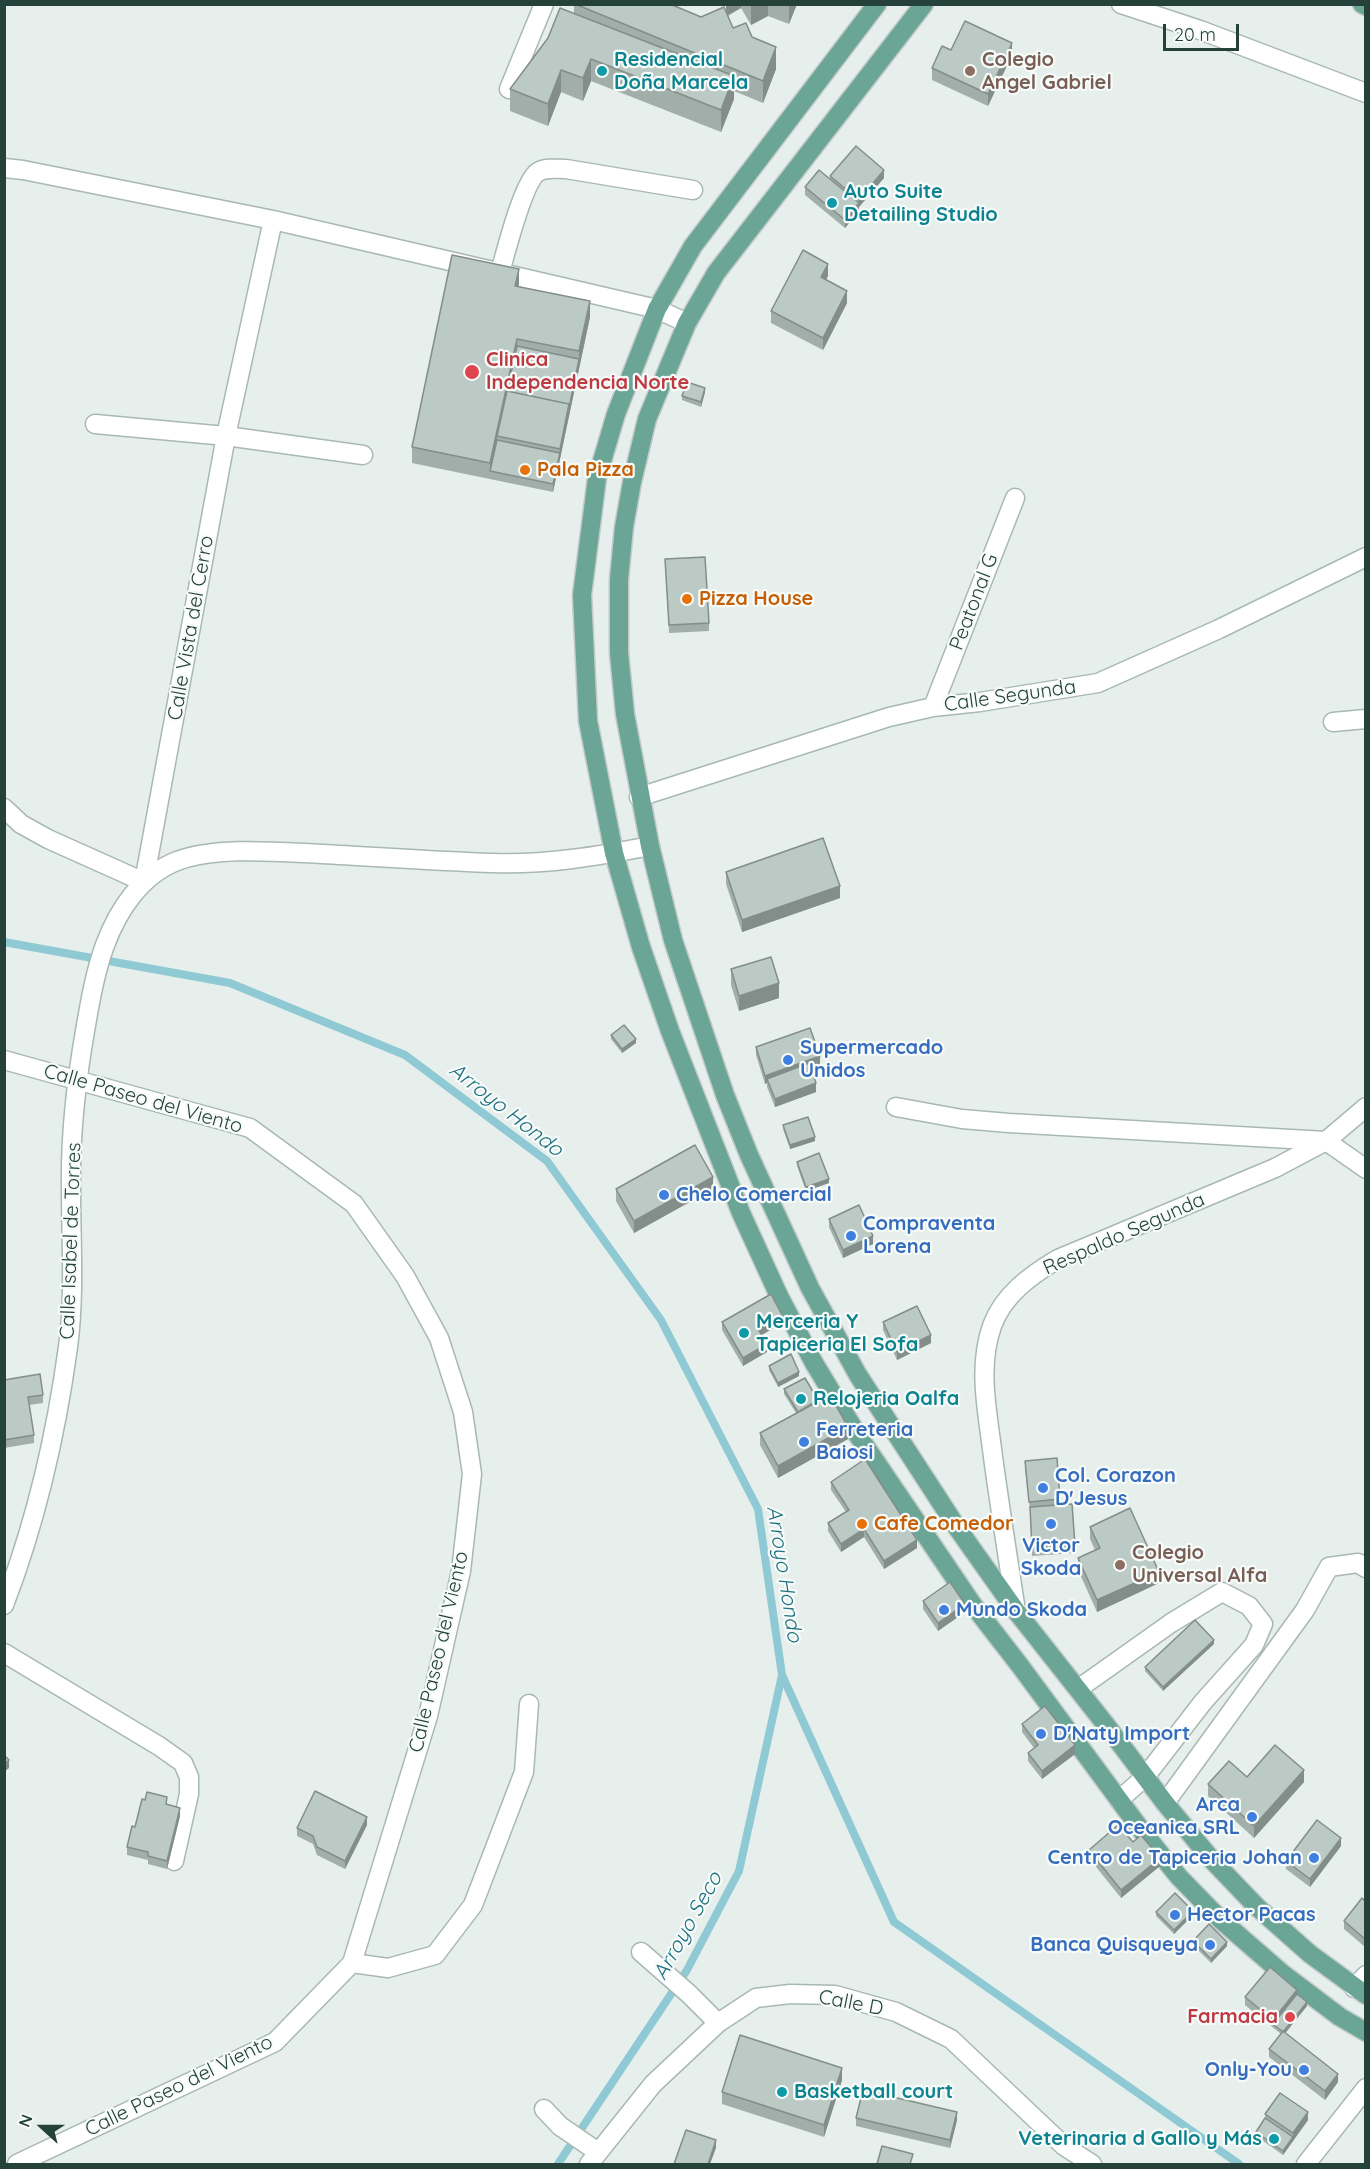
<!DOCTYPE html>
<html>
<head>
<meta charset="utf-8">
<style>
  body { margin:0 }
  #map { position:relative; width:1370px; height:2169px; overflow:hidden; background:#e6efeb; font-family:Quicksand,sans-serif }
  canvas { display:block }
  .frame { position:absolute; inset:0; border:6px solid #24423a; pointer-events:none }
  .north { position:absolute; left:12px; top:2097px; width:60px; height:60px; -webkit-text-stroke:4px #f7fbf9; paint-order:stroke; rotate:291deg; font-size:16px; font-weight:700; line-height:24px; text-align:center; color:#24423a }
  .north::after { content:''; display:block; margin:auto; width:21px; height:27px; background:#24423a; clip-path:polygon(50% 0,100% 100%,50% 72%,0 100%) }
  .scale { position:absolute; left:1163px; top:24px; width:76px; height:27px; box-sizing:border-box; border:3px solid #24423a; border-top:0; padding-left:8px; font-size:18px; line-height:21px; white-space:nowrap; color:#24423a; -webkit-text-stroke:4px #f7fbf9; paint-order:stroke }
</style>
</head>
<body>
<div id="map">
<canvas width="1370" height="2169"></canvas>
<div class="frame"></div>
<div class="north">N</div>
<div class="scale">20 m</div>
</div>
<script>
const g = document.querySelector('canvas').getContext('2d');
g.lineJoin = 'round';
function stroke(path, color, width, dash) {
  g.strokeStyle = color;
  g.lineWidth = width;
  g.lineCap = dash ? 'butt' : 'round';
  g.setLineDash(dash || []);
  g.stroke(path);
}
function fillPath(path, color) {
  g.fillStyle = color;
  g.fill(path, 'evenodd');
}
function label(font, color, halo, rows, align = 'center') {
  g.font = font + ' Quicksand,sans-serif';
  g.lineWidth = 4.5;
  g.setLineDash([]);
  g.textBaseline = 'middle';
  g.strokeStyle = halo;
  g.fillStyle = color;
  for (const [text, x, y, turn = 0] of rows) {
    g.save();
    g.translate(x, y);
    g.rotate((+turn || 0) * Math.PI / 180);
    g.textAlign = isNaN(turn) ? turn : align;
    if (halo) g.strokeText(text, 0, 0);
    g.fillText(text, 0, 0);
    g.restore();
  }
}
stroke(new Path2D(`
  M4 942 230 983 405 1055 547 1161 661 1320 758 1509 782 1675 894 1922 1239 2164
  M558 2164 687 1970 739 1871 782 1675`), '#8ec9d4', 8);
const minor = new Path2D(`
  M1121 4 1200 30 1366 93
  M509 89 544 4
  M4 168 23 170 273 220 657 309 687 323
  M500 272C506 252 523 182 538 172 546 167 558 169 566 169L693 190
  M95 424 226 436 363 455
  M933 707 1015 498
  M1333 722 1366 719
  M639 797 889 717 933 707 980 702 1098 683 1219 629 1366 557
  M4 808 21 824 48 839 144 882
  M144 882 226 436 273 220
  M4 1060 250 1128 354 1204 405 1276 439 1338 463 1412 472 1474 461 1571 428 1716 352 1963 275 2042 17 2164
  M896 1107 962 1119 1009 1123 1326 1141 1366 1169
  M4 1605C36 1522 56 1435 68 1347 75 1295 71 1241 71 1189 70 1136 76 1083 85 1031 90 1002 95 972 105 945 118 910 141 875 177 861 218 846 278 852 322 854 379 857 436 861 493 863 545 865 599 856 650 846
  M1016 1611C1008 1559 1000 1508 993 1457 988 1414 977 1368 992 1326 1003 1295 1031 1275 1058 1259L1275 1168 1326 1141 1366 1107
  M4 1653 159 1746 183 1763 189 1777V1794L174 1861
  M1078 1689 1171 1623 1222 1592 1249 1606 1263 1624 1254 1645 1203 1702 1145 1777 1119 1800
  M1165 1803 1305 1610 1329 1567 1358 1563 1366 1568
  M641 1952 689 1994 718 2023
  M352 1963 388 1968 435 1955 473 1905 524 1772 529 1704
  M1354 1988 1366 1975
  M544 2109 560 2126 598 2152
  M589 2164 653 2084 718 2023 756 1998 790 1994 835 1995 896 2012 951 2039 1064 2146 1092 2164
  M1306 2164 1366 2088`);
const major = new Path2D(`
  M877 4 693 246 657 309 616 414 597 478 582 595 588 721 614 853 641 947 670 1031 741 1213 779 1296 814 1363 857 1434 973 1605 1021 1667 1142 1831 1179 1877 1221 1920 1283 1974 1340 2017 1366 2032
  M924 4 716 273 687 323 647 419 632 482 624 527 619 579V653L625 714 650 846 673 940 725 1095 749 1155 810 1288 858 1375 958 1529 1016 1611 1106 1725 1165 1803 1212 1860 1257 1907 1310 1954 1366 1995
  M1362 4 1366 6`);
stroke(minor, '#a8b8b2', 21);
stroke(major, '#c2cac8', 21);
stroke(minor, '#fff', 18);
stroke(major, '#6aa596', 18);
fillPath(new Path2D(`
  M574 4 701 17 726 12V4H797L789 24 768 16 751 25 741 8 728 16 733 28 752 37 776 69 763 103 734 91V99L721 132 591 81 583 101 561 92 548 126 510 111V89L574 13Z
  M951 50 1012 55 988 106 932 80V68Z
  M830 176 884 178 859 207V211L845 228 805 195V187L830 179Z
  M828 276 826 280 847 303 823 350 771 323V311Z
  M519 284 518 287 590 317 553 492 412 463V447Z
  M705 392 701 407 682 400V396Z
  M665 559 709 623V631L669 633Z
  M726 872 840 898 742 932 726 884Z
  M731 969 779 998 739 1011 731 985Z
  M611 1035 636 1043 622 1053 611 1039Z
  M756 1047 820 1065 811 1068 816 1092 775 1107 767 1087V1083L765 1084 756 1055Z
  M783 1125 815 1141 790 1149 783 1129Z
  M797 1162 829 1183 806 1191 797 1166Z
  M616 1189H713L634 1233 616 1201Z
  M829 1219 873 1244 843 1258 829 1227Z
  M722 1322 782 1323 762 1335 767 1352 743 1366 722 1330Z
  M883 1322 931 1343 897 1360 883 1330Z
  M769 1366 799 1376 778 1387 769 1370Z
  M4 1380 43 1395V1403L29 1405 34 1435V1443L4 1448Z
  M784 1389 818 1401 848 1439 778 1478 760 1445V1433L796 1413 784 1394Z
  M1025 1461 1060 1499V1505L1075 1545V1553L1032 1556 1030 1510 1025 1469Z
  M831 1482 917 1548 884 1569 864 1537 841 1552 828 1531V1523L846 1512 831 1490Z
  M1090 1527 1159 1583 1097 1612 1078 1570V1558L1095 1550 1090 1539Z
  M923 1601 965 1612 938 1631 923 1609Z
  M1214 1644 1163 1691 1145 1671V1667Z
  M1022 1724 1075 1754 1042 1779 1028 1761V1753L1034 1748 1022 1732Z
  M1247 1777 1304 1782 1254 1838 1208 1796V1784Z
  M167 1805 180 1816 167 1869 148 1864V1860L127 1855V1847L135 1827Z
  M367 1825 345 1869 317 1855 313 1844 297 1836V1828Z
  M1341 1846 1310 1887 1286 1869V1861Z
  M1089 1850 1160 1866 1121 1898 1089 1858Z
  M1365 1901V1947L1344 1929V1921Z
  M1156 1912 1193 1915 1174 1934 1156 1916Z
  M1193 1941 1227 1946 1211 1963 1193 1945Z
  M1297 1994 1307 2006 1285 2033 1338 2082 1325 2100 1269 2057V2049L1281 2034 1245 2005V1997Z
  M842 2080 824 2137 722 2104V2092Z
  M1265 2114 1308 2120 1283 2155 1256 2136V2132L1265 2118Z
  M856 2118 957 2120 950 2148 856 2126Z`), '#a1aea9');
fillPath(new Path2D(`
  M726 4H741V8L726 16Z
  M751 4H768V16L751 25Z
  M789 4H797L789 24Z
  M1012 43V55L988 106V94Z
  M776 47V69L763 103V81Z
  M591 59V81L583 101V78Z
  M561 70V92L548 126V104Z
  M734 76V99L721 132V110Z
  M884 170V178L859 207V211L845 228V220L859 204V200Z
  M828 264V276L821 289V277Z
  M519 269V284L515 302V286Z
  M847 291V303L823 350V338Z
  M590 301V317L569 416V408L579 359V351Z
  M517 339V354L497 436V448L490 471V479V463Z
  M705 388V392L701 407V402Z
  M569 404V416L553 492V484Z
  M840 886V898L742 932V920Z
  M779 983V998L739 1011V996Z
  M636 1039V1043L622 1053V1049Z
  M820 1056V1065L769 1082 767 1079V1083L765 1084V1076Z
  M816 1083V1092L775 1107V1099Z
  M815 1137V1141L790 1149V1145Z
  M713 1177V1189L634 1233V1221Z
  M829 1179V1183L806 1191V1187Z
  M873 1236V1244L843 1258V1250Z
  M782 1315V1323L758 1337V1329Z
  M931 1335V1343L897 1360V1352Z
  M767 1344V1352L743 1366V1358Z
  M799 1372V1376L778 1387V1383Z
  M848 1427V1439L778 1478V1466Z
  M864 1529V1537L841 1552V1544Z
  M917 1540V1548L884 1569V1561Z
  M1159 1572V1583L1097 1612V1600Z
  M965 1604V1612L938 1631V1623Z
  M1214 1640V1644L1163 1691V1687Z
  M1075 1745V1754L1042 1779V1771Z
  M9 1760V1768L4 1772V1764Z
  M1304 1770V1782L1254 1838V1826Z
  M180 1808V1816L167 1869V1861Z
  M367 1817V1825L345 1869V1861Z
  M1341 1838V1846L1310 1887V1879Z
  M1160 1858V1866L1121 1898V1890Z
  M1193 1911V1915L1174 1934V1930Z
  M1227 1942V1946L1211 1963V1959Z
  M1297 1990V1998L1273 2024V2028V2020Z
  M1307 2002V2006L1283 2036V2032Z
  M842 2068V2080L824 2137V2125Z
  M1338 2074V2082L1325 2100V2091Z
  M957 2112V2120L950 2148V2140Z
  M1308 2112V2120L1283 2155V2151L1293 2137V2133Z
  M716 2140V2148L710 2164H708Z`), '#838d89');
const building = new Path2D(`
  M575 4H670L701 17 724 7 733 28 746 23 752 37 776 47 763 81Z
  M560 8 734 76 721 110 591 59 583 78 561 70 548 104 510 89 548 38Z
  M965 21 1012 43 988 94 932 68 942 46 951 50Z
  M856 146 884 170 859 200 830 176Z
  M819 170 859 203 845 220 805 187Z
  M803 250 828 264 821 277 847 291 823 338 771 311Z
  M452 255 519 269 515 286 590 301 579 351 517 339 490 463 412 447Z
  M517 346 579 359 569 408V404L507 391Z
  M687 382 705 388 701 402 682 396Z
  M507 391 569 404 560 449 497 436Z
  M497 440 560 453 553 484 490 471Z
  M705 557 709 623 669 625 665 559Z
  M823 838 840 886 742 920 726 872Z
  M771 957 779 983 739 996 731 969Z
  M624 1025 636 1039 622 1049 611 1035Z
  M810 1028 820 1056 765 1076 756 1047Z
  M809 1063 816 1083 775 1099 767 1079Z
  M808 1117 815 1137 790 1145 783 1125Z
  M695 1145 713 1177 634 1221 616 1189Z
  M819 1153 829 1179 806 1187 797 1162Z
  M859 1205 873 1236 843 1250 829 1219Z
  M771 1294 782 1315 758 1329 767 1344 743 1358 722 1322Z
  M917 1306 931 1335 897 1352 883 1322Z
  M791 1354 799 1372 778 1383 769 1366Z
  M40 1374 43 1395 28 1397 34 1435 4 1440V1380Z
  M805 1378 818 1400 798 1412 784 1389Z
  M830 1395 848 1427 778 1466 760 1433Z
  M1057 1458 1060 1499 1029 1502 1025 1461Z
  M865 1459 917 1540 884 1561 864 1529 841 1544 828 1523 849 1510 831 1482Z
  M1072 1504 1075 1545 1032 1548 1030 1507Z
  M1130 1508 1159 1572 1097 1600 1078 1558 1100 1548 1090 1527Z
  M950 1582 965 1604 938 1623 923 1601Z
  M1195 1620 1214 1640 1163 1687 1145 1667Z
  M1045 1706 1075 1745 1042 1771 1028 1753 1038 1745 1022 1724Z
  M1275 1745 1304 1770 1254 1826 1208 1784 1229 1761 1247 1777Z
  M4 1755 9 1760 4 1764Z
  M315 1791 367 1817 345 1861 317 1847 313 1836 297 1828Z
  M147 1792 167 1797 166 1804 180 1808 167 1861 148 1856V1852L127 1847 132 1826 135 1827 142 1799 145 1800Z
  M1317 1820 1341 1838 1310 1879 1286 1861Z
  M1118 1825 1133 1842 1141 1835 1160 1858 1121 1890 1089 1850Z
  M1175 1893 1193 1911 1174 1930 1156 1912Z
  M1362 1898 1365 1901V1939L1344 1921Z
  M1209 1924 1227 1942 1211 1959 1193 1941Z
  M1270 1967 1297 1990 1273 2020 1245 1997Z
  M1297 1994 1307 2002 1283 2032 1273 2024Z
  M1283 2031 1338 2074 1325 2091 1269 2049Z
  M740 2035 842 2068 824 2125 722 2092Z
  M863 2090 957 2112 950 2140 856 2118Z
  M1280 2093 1308 2112 1293 2133 1265 2114Z
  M1265 2118 1293 2137 1283 2151 1256 2132Z
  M686 2130 716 2140 708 2164H674Z
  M882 2146 913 2154 910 2164H877Z`);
fillPath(building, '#bbcac4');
stroke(building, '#838d89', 1.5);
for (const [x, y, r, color] of [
  [602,71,6,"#0f9aa8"],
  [970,71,6,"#8d6e63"],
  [832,203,6,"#0f9aa8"],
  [472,372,8,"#e0444e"],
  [525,470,6,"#e8710a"],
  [687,599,6,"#e8710a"],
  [788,1060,6,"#3f7fe0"],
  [664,1195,6,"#3f7fe0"],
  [851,1236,6,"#3f7fe0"],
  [744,1333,6,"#0f9aa8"],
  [801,1399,6,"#0f9aa8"],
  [804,1442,6,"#3f7fe0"],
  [1043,1488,6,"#3f7fe0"],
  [862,1524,6,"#e8710a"],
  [1051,1524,6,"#3f7fe0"],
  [1120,1565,6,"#8d6e63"],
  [944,1610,6,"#3f7fe0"],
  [1041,1734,6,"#3f7fe0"],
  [1252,1817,6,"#3f7fe0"],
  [1314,1858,6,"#3f7fe0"],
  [1175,1915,6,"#3f7fe0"],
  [1210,1945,6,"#3f7fe0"],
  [1290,2017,6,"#e0444e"],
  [1304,2070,6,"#3f7fe0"],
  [782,2092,6,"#0f9aa8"],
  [1274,2139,6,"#0f9aa8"]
]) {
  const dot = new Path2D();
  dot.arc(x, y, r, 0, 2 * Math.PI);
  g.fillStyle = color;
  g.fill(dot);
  stroke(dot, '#f7fbf9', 2);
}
label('bold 20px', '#0d838f', '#f7fbf9', [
  ["Residencial",614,60],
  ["Doña Marcela",614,83],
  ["Auto Suite",844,192],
  ["Detailing Studio",844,215],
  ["Merceria Y",756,1322],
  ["Tapiceria El Sofa",756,1345],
  ["Relojeria Oalfa",813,1399],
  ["Basketball court",794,2092],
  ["Veterinaria d Gallo y Más",1262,2139,"right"]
], 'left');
label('bold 20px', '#785e54', '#f7fbf9', [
  ["Colegio",982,60],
  ["Angel Gabriel",982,83],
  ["Colegio",1132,1553],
  ["Universal Alfa",1132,1576]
], 'left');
label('bold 20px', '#be3a42', '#f7fbf9', [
  ["Clinica",486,360],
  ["Independencia Norte",486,383],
  ["Farmacia",1278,2017,"right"]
], 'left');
label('bold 20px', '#c56008', '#f7fbf9', [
  ["Pala Pizza",537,470],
  ["Pizza House",699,599],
  ["Cafe Comedor",874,1524]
], 'left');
label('20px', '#24423a', '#f7fbf9', [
  ["Peatonal G",974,602,-69],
  ["Calle Vista del Cerro",191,628,-80],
  ["Calle Segunda",1010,696,-8],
  ["Calle Paseo del Viento",143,1099,16],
  ["Respaldo Segunda",1124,1234,-24],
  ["Calle Isabel de Torres",71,1241,-88],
  ["Calle Paseo del Viento",439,1652,-77],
  ["Calle D",851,2003,11],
  ["Calle Paseo del Viento",179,2086,-26]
]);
label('bold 20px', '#366cbe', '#f7fbf9', [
  ["Supermercado",800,1048],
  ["Unidos",800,1071],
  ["Chelo Comercial",676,1195],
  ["Compraventa",863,1224],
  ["Lorena",863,1247],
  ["Ferreteria",816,1430],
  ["Baiosi",816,1453],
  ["Col. Corazon",1055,1476],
  ["D'Jesus",1055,1499],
  ["Victor",1051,1546,"center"],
  ["Skoda",1051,1569,"center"],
  ["Mundo Skoda",956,1610],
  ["D'Naty Import",1053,1734],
  ["Arca",1240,1805,"right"],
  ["Oceanica SRL",1240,1828,"right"],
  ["Centro de Tapiceria Johan",1302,1858,"right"],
  ["Hector Pacas",1187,1915],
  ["Banca Quisqueya",1198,1945,"right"],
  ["Only-You",1292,2070,"right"]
], 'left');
label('italic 21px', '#1c6f80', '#f7fbf9', [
  ["Arroyo Hondo",506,1110,38],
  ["Arroyo Hondo",784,1574,81],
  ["Arroyo Seco",688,1926,-61]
]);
</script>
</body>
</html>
